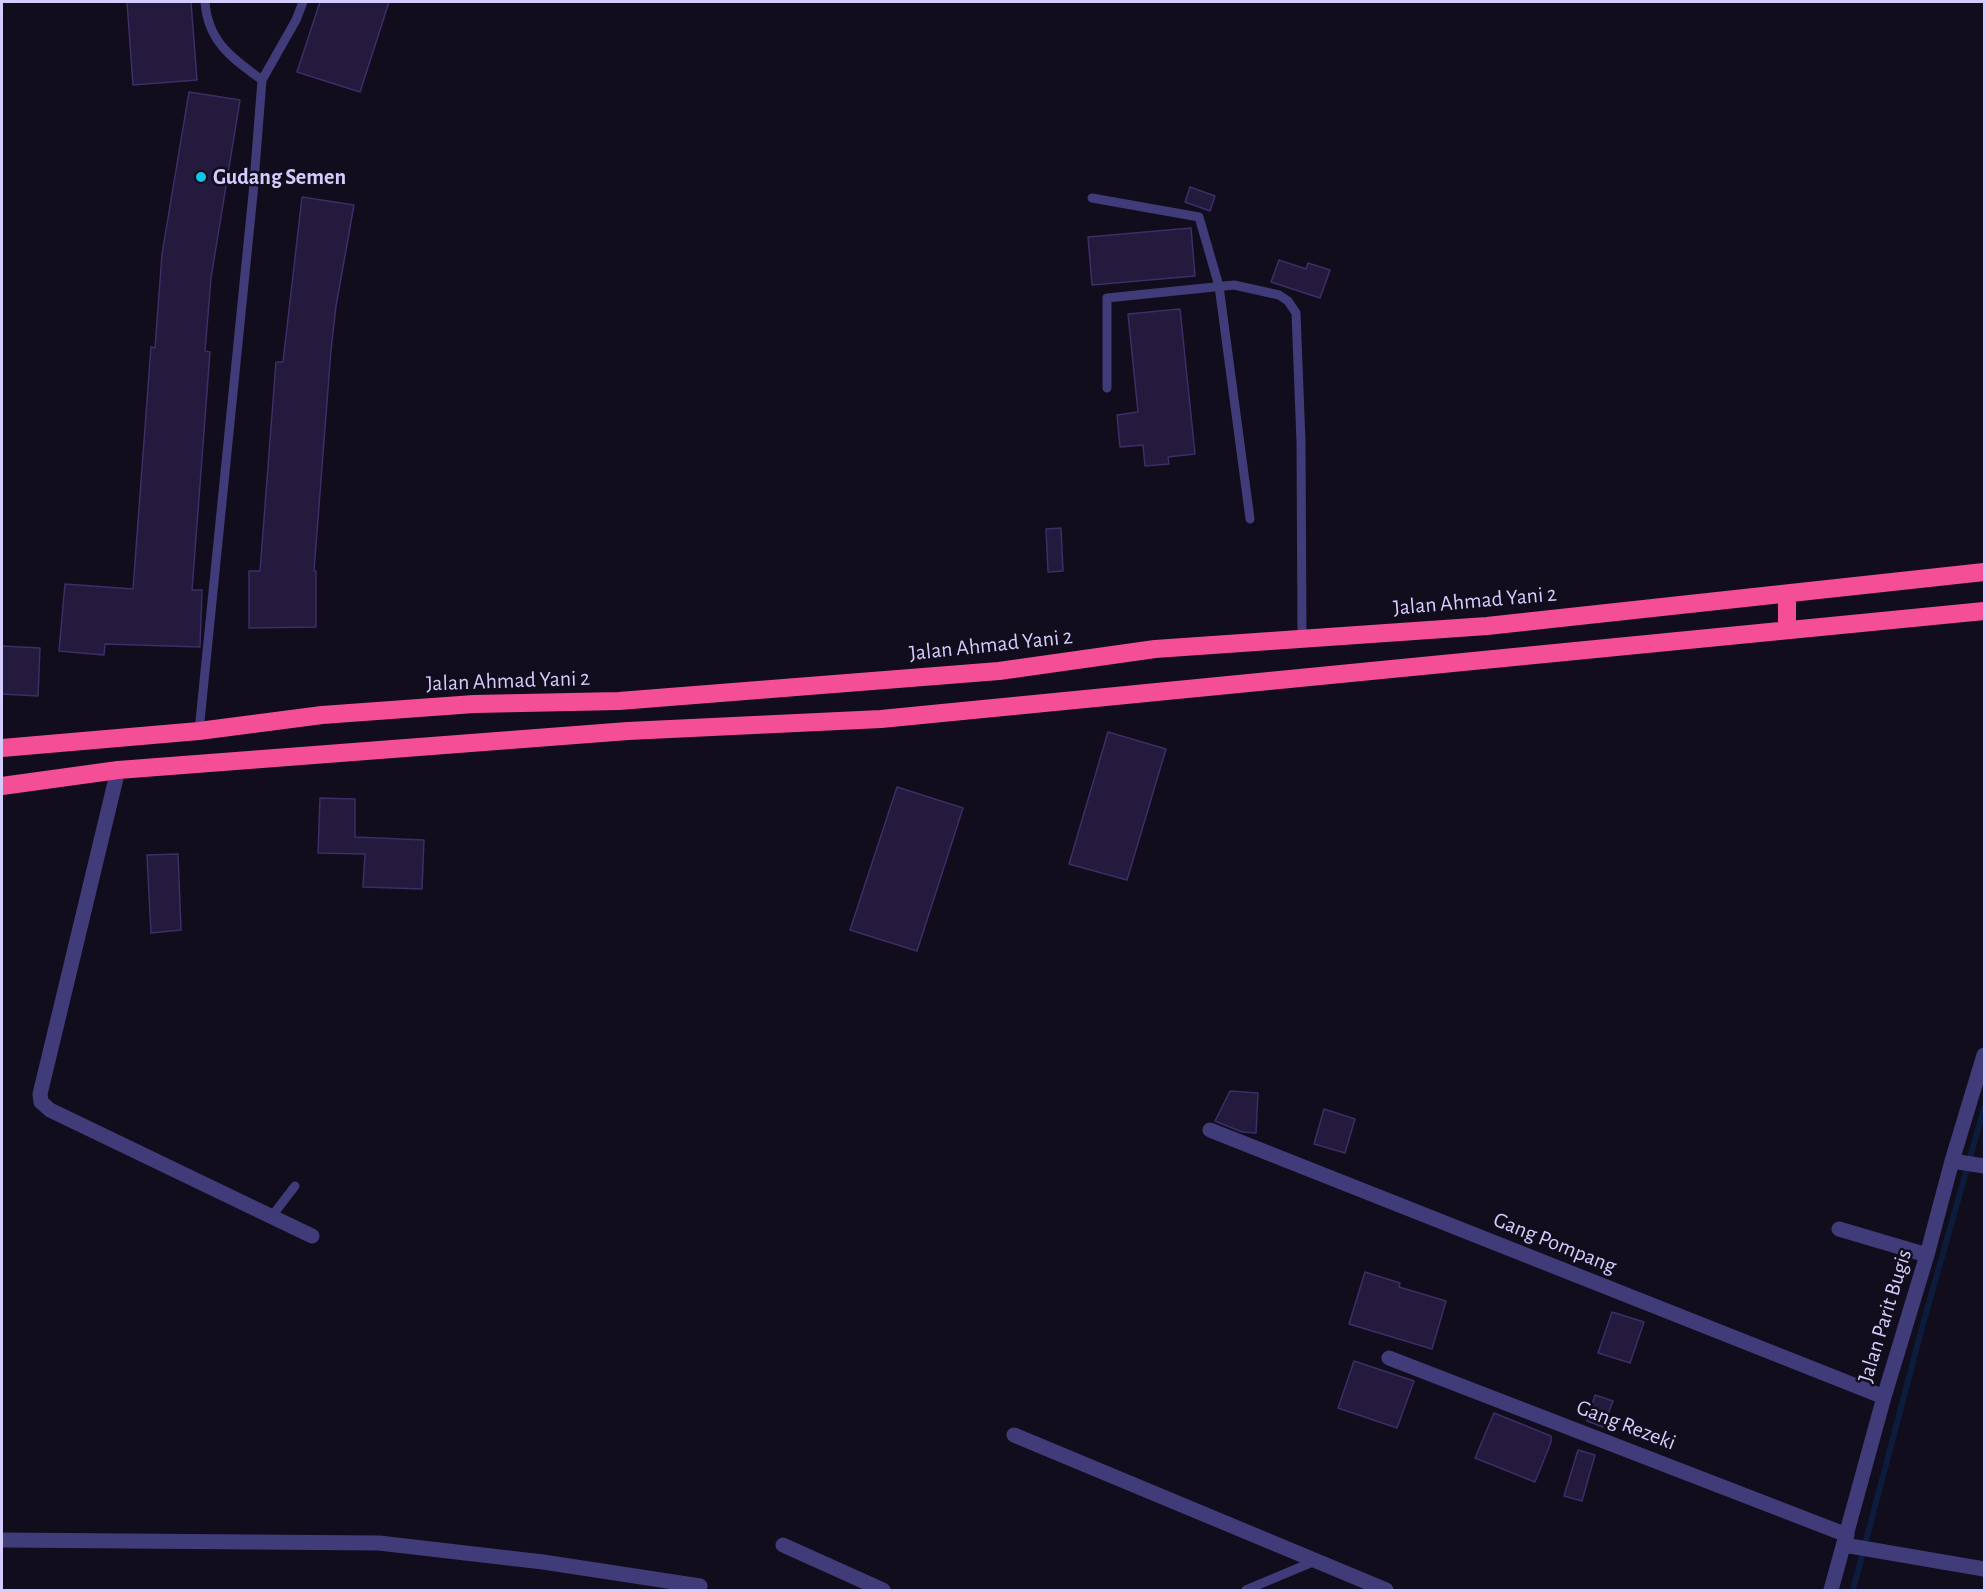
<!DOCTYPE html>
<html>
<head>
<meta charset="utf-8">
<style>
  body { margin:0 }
  #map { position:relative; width:1986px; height:1592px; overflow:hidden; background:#110d1d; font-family:"Alegreya Sans",sans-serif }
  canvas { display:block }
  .frame { position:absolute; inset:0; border:3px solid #d4ccfc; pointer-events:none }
</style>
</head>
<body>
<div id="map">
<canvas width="1986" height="1592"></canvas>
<div class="frame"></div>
</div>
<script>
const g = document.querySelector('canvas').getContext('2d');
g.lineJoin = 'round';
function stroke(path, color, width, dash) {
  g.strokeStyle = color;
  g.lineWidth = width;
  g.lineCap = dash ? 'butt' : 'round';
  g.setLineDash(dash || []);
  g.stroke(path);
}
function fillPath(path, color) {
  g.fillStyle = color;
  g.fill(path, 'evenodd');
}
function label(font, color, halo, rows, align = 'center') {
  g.font = font + ' "Alegreya Sans",sans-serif';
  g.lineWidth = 5;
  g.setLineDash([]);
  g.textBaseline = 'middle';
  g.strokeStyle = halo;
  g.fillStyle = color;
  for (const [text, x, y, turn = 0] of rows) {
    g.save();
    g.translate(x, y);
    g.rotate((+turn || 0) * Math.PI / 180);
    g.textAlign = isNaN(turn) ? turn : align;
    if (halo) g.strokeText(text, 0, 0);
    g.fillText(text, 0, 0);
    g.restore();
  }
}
stroke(new Path2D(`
  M1853 1590 1923 1324 1984 1108`), '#0d1c3c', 6);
const building = new Path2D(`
  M127 2H191L197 80 133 85Z
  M320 2H389L360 92 297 72Z
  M189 92 240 100 211 278 205 351 210 352 192 590H202L200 647 105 644 104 655 59 651 65 584 133 589 151 347 155 348 162 254Z
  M1190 187 1215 196 1210 211 1185 202Z
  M302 197 354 205 336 306 331 350 314 571H316V627L249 628V571H260L276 362H283Z
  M1191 228 1195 276 1092 285 1088 237Z
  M1279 260 1306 269 1308 263 1330 270 1320 298 1271 282Z
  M1180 309 1195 454 1168 457 1169 464 1145 466 1143 445 1120 447 1117 415 1138 412 1128 314Z
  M1061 528 1063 571 1048 572 1046 529Z
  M2 646 40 648 38 696 2 694Z
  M1108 732 1166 749 1127 880 1069 864Z
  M897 787 963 808 917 951 850 930Z
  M320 798 355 799V837L424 840 422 889 363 887 365 854 318 853Z
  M178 854 181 930 151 933 147 855Z
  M1230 1091 1258 1093 1256 1133 1242 1132 1215 1121Z
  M1324 1109 1355 1119 1345 1153 1314 1144Z
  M1365 1272 1400 1283 1399 1287 1446 1301 1432 1349 1349 1324Z
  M1612 1312 1644 1322 1630 1363 1598 1353Z
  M1354 1361 1414 1381 1397 1428 1338 1408Z
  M1595 1395 1613 1401 1603 1427 1587 1421Z
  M1494 1413 1551 1436V1442L1535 1482 1475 1458Z
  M1578 1450 1595 1455 1582 1501 1564 1496Z`);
fillPath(building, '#231a3d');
stroke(building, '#3c2e67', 1.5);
stroke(new Path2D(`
  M205 2C208 42 232 58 262 80
  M1092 198 1199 217 1219 286 1250 519
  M1107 388V298L1234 285 1279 295 1288 301 1296 313 1301 442 1302 640
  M199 731 253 194 262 80 296 20 303 2
  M272 1216 295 1186
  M1246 1590 1315 1561`), '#403b79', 9);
stroke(new Path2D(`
  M118 770 40 1094 41 1102 50 1110 312 1236
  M1210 1130 1884 1397
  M1952 1161 1984 1166
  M1839 1229 1927 1255
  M1389 1358 1847 1535
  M1014 1435 1386 1590
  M2 1540 379 1543 543 1562 700 1586
  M783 1545 883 1590
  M1844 1545 1984 1569
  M1831 1590 1884 1397 1927 1255 1952 1161 1984 1055`), '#403b79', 15);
stroke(new Path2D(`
  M1787 630V595
  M2 748 199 731 322 715 474 704 619 701 999 671 1155 649 1487 626 1984 572
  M2 786 118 770 628 731 881 719 1984 611`), '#f44f96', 18);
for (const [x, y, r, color] of [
  [201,177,6,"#0ec6e6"]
]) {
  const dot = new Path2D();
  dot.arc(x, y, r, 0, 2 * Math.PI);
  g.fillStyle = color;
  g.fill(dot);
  stroke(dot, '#110d1d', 2);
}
label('bold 22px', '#d4ccfc', '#110d1d', [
  ["Gudang Semen",213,177]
], 'left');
label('22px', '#d4ccfc', '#110d1d', [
  ["Jalan Ahmad Yani 2",1475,601,-5],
  ["Jalan Ahmad Yani 2",991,645,-6],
  ["Jalan Ahmad Yani 2",508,681,-2],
  ["Gang Pompang",1555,1243,22],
  ["Jalan Parit Bugis",1885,1316,-73],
  ["Gang Rezeki",1626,1425,21]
]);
</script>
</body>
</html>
